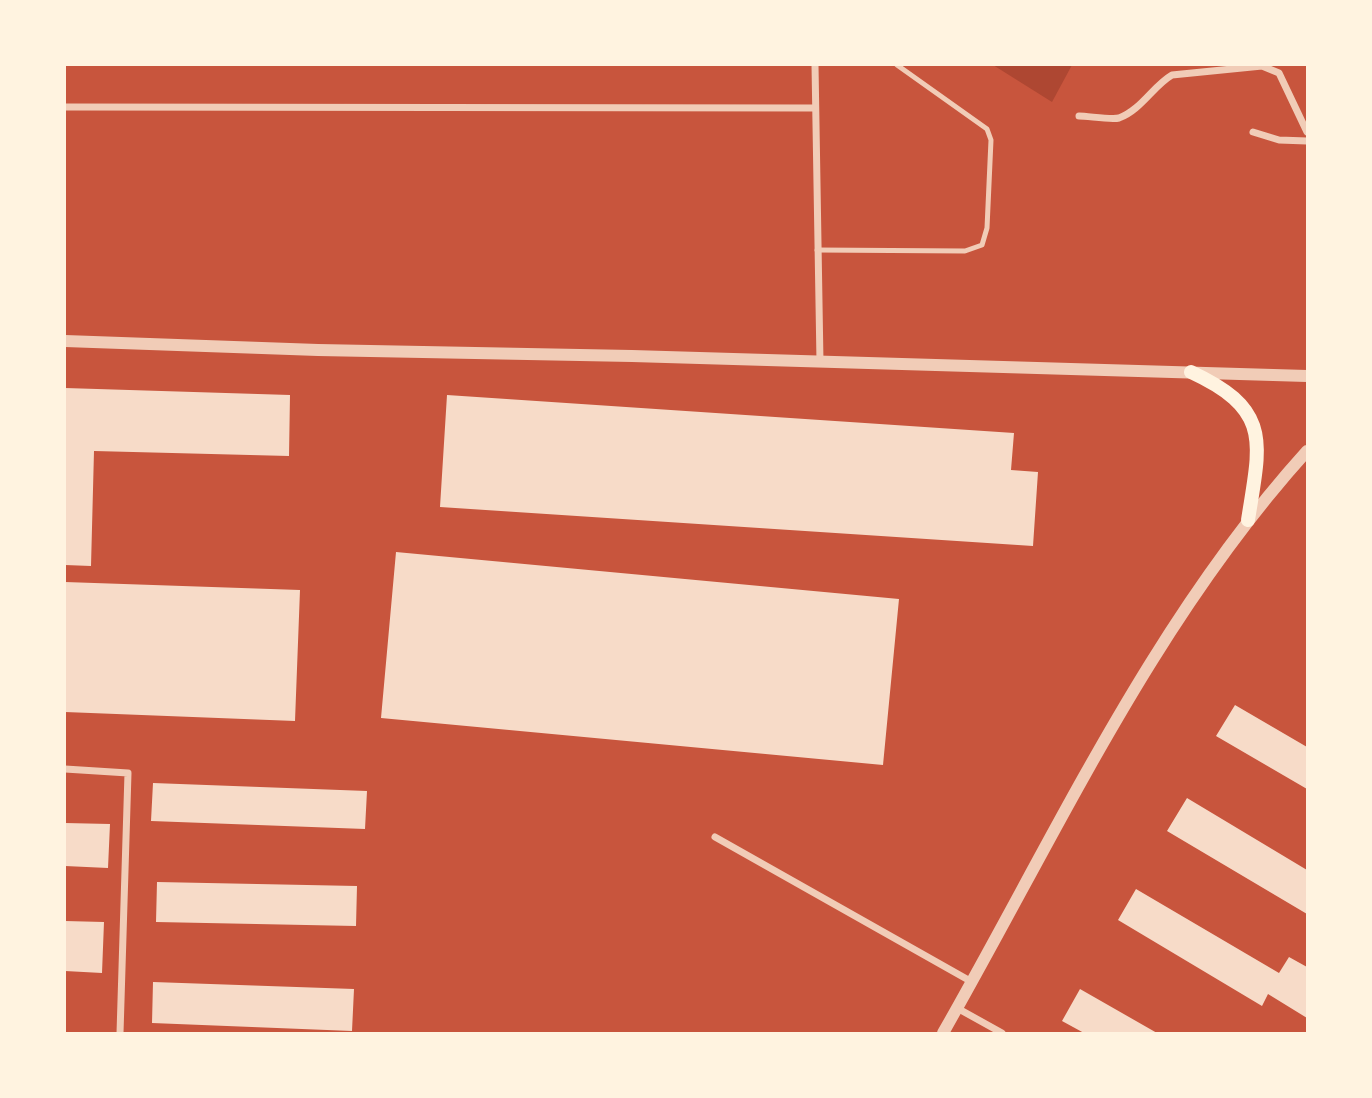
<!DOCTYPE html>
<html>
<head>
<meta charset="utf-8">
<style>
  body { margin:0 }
  #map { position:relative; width:1372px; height:1098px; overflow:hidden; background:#c8553d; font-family:"Noto Sans",sans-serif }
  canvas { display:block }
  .frame { position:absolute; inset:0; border:66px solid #fff3e0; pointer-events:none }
</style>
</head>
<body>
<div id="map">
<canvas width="1372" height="1098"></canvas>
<div class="frame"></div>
</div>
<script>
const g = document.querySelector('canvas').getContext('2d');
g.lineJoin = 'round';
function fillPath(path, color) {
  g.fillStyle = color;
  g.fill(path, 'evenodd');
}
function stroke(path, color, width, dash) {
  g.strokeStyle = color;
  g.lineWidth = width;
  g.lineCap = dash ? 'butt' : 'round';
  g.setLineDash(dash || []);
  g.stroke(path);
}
fillPath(new Path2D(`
  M993 65H1072L1052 102Z`), '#ae4732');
fillPath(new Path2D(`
  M65 388 290 395 289 456 94 451 91 566 65 565Z
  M447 395 1014 433 1011 470 1038 472 1033 546 440 507Z
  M396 552 899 599 883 765 381 718Z
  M65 582 300 590 295 721 65 712Z
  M1235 705 1307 747V789L1216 736Z
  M153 783 367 791 365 829 151 821Z
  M1187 798 1307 870V914L1167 831Z
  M65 823 110 824 108 868 65 866Z
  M157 882 357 886 356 926 156 922Z
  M1136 889 1279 973 1289 957 1307 967V1018L1268 994 1262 1006 1118 920Z
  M65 921 104 922 102 973 65 971Z
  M153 982 354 989 352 1031 152 1023Z
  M1080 989 1157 1033H1084L1062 1021Z`), '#f7dbc8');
stroke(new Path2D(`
  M817 250 965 251 982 245 987 228 991 140 987 129 897 65`), '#f1ccb7', 5);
stroke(new Path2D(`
  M815 65 820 362
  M65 107 815 108
  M1079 116C1088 116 1111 120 1119 118 1141 110 1153 86 1172 75L1262 66 1279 73 1307 132
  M1253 132 1279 140 1307 141
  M65 769 128 773 120 1033
  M715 837 972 982
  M957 1008 1002 1033`), '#f1ccb7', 7);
stroke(new Path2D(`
  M65 341 318 350 632 356 1307 376
  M943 1033C1056 835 1153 621 1307 451`), '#f1ccb7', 12);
stroke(new Path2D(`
  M1191 372C1273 410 1260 443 1248 520`), '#fff3e0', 14);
</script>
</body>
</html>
